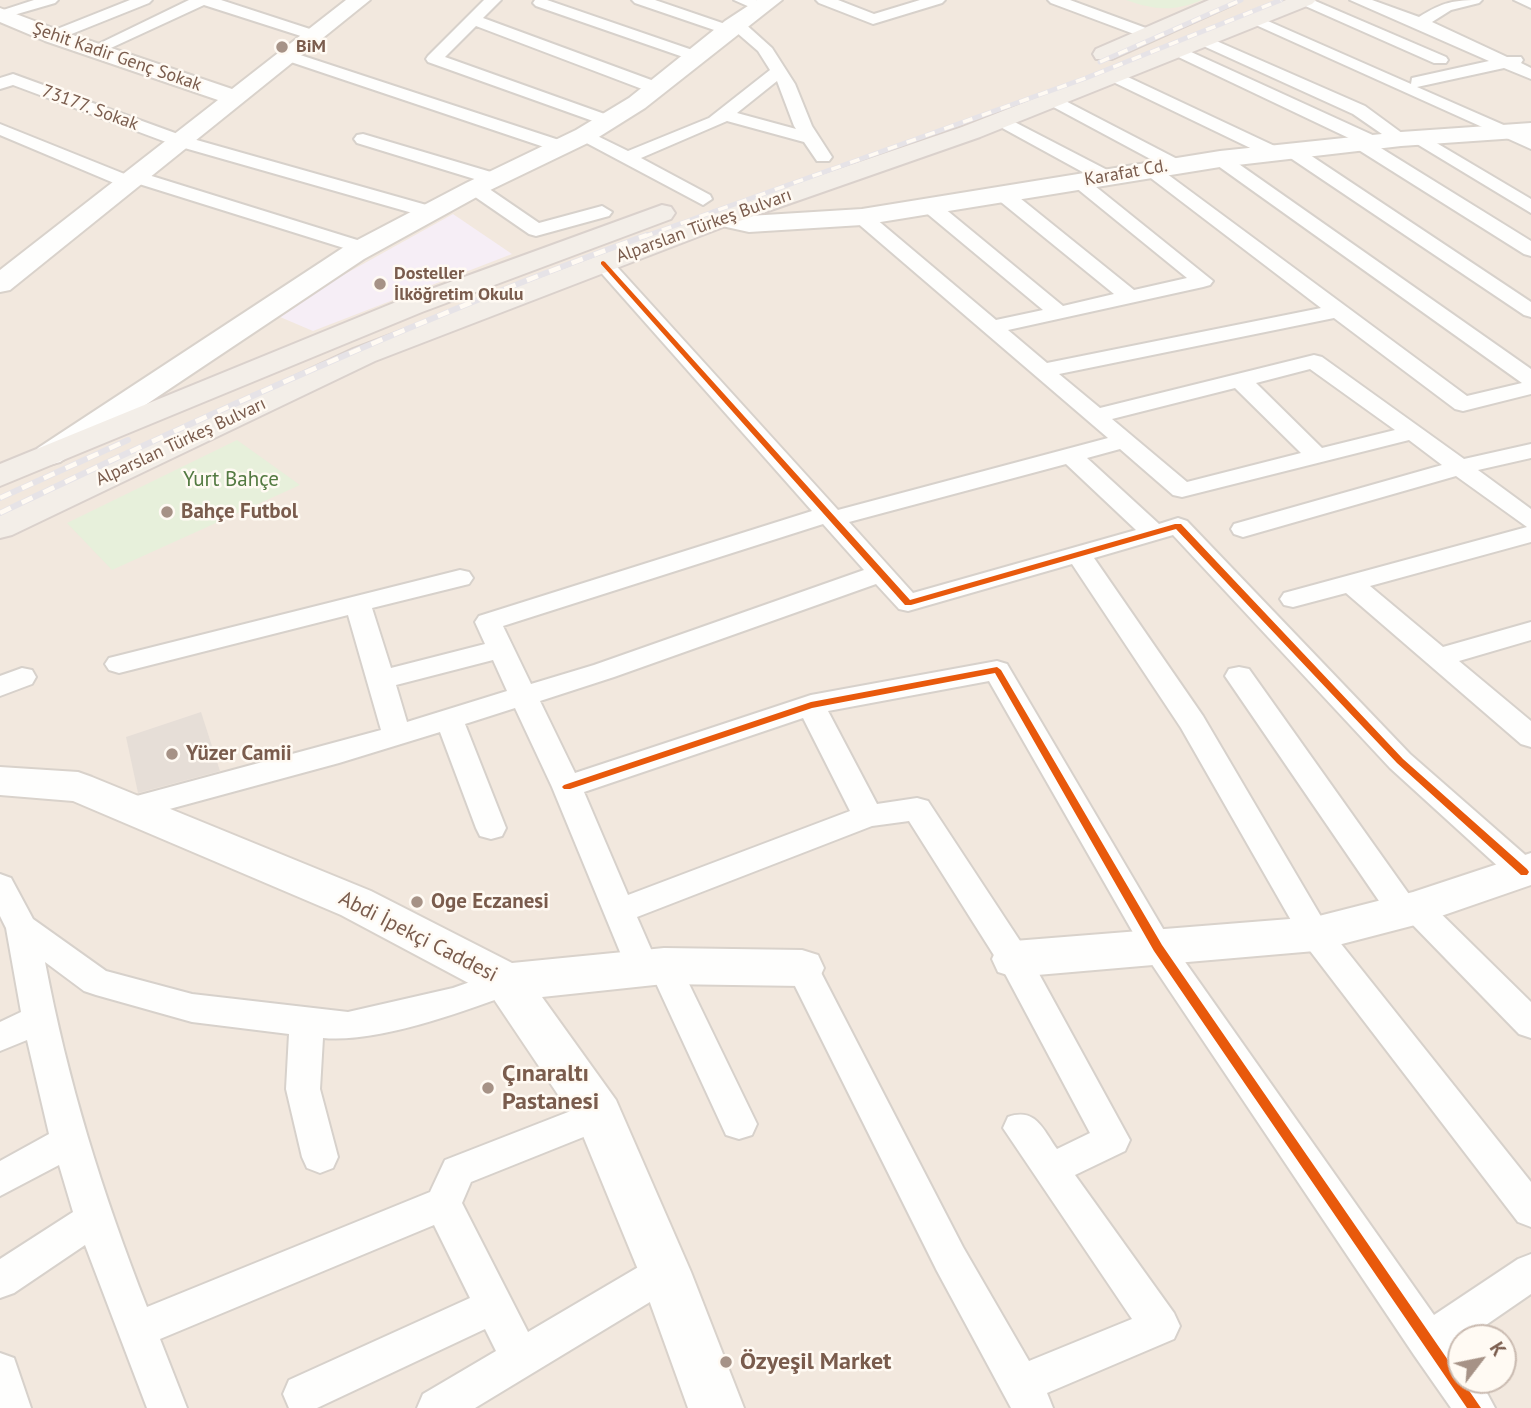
<!DOCTYPE html>
<html>
<head>
<meta charset="utf-8">
<style>
  body { margin:0 }
  #map { position:relative; width:1531px; height:1408px; overflow:hidden; background:#f9f5f0; font-family:"PT Sans",sans-serif }
  canvas { display:block }
  .north { position:absolute; left:1447px; top:1324px; width:70px; height:70px; box-sizing:border-box; background:#fffaf3; border:2px solid #cabbb1; border-radius:50%; rotate:58deg; font-size:19px; font-weight:700; line-height:28px; text-align:center; color:#7a5c4d }
  .north::after { content:''; display:block; margin:auto; width:24px; height:32px; background:#a69286; clip-path:polygon(50% 0,100% 100%,50% 72%,0 100%) }
</style>
</head>
<body>
<div id="map">
<canvas width="1531" height="1408"></canvas>
<div class="north">K</div>
</div>
<script>
const g = document.querySelector('canvas').getContext('2d');
g.lineJoin = 'round';
function fillPath(path, color) {
  g.fillStyle = color;
  g.fill(path, 'evenodd');
}
function stroke(path, color, width, dash) {
  g.strokeStyle = color;
  g.lineWidth = width;
  g.lineCap = dash ? 'butt' : 'round';
  g.setLineDash(dash || []);
  g.stroke(path);
}
function label(font, color, halo, rows, align = 'center') {
  g.font = font + ' "PT Sans",sans-serif';
  g.lineWidth = 5;
  g.setLineDash([]);
  g.textBaseline = 'middle';
  g.strokeStyle = halo;
  g.fillStyle = color;
  for (const [text, x, y, turn = 0] of rows) {
    g.save();
    g.translate(x, y);
    g.rotate((+turn || 0) * Math.PI / 180);
    g.textAlign = isNaN(turn) ? turn : align;
    if (halo) g.strokeText(text, 0, 0);
    g.fillText(text, 0, 0);
    g.restore();
  }
}
fillPath(new Path2D(`
  M0 0H1531V1408H0ZM1461 1338H1503V1380H1461Z`), '#f2e8de');
fillPath(new Path2D(`
  M453 214 512 254 313 331 273 314Z`), '#f6eef6');
fillPath(new Path2D(`
  M1126 0H1202C1173 12 1154 10 1126 0Z
  M237 440 300 485 112 570 67 523Z`), '#e7f0db');
fillPath(new Path2D(`
  M201 712 220 771 138 793 126 737Z`), '#e6ded7');
const street = new Path2D(`
  M34 0H58L55 3 0 19V11Z
  M130 0H152L149 3 59 39 53 41 45 36 47 33Z
  M189 0H221L319 32 321 35 319 38H307L204 5 100 53 94 55 86 50Z
  M484 0H501L483 18 662 84 664 88 656 93 650 92 476 26 445 57 613 117 616 121 607 126 428 62 426 59 428 56Z
  M535 0H547L701 53 703 56 695 61 689 59 536 6 533 3Z
  M632 0H655L728 25 730 21H742L772 48 795 84 812 126 832 157 829 161H817L804 142 727 121 641 158 710 195 712 199 703 205 579 139 576 135 579 131 585 130 628 151 709 118 770 70 758 51 736 32 723 33 635 3ZM777 81 794 126 796 129 737 113Z
  M734 0H756L769 7 761 12Z
  M816 0H838L874 14 920 0H945L942 3 873 24 819 3Z
  M1048 0H1070L1154 31 1156 34 1148 39 1142 37 1051 3Z
  M1313 0 1446 57 1448 60 1446 63H1434L1294 1Z
  M1350 0H1372L1419 17C1443 2 1453 0 1482 0L1479 3 1451 10 1432 22 1507 57H1521L1523 60 1521 63 1531 68V79L1504 68 1417 87 1531 137V149L1247 21 1249 18H1261L1411 84 1412 78 1489 61Z
  M1514 0H1531V8Z
  M1205 36 1365 106 1410 139 1401 144 1395 143 1353 114 1199 44 1197 41Z
  M1178 46 1377 137 1380 141 1376 145 1531 241V256L1524 254 1354 147 1351 143 1353 140 1172 54 1170 51Z
  M288 51 568 143 571 147 568 151H556L282 59 280 56 282 53Z
  M1115 71 1281 149 1284 153 1281 157H1269L1109 80 1107 76 1109 72Z
  M13 74 186 137 437 208 440 212 437 216H423L174 145 13 85 0 89V78Z
  M1052 94 1181 161 1184 165 1175 171 1169 169 1046 103 1043 99Z
  M1001 115 1113 173 1115 177 1113 181H1099L995 124 992 120Z
  M0 124 127 175 135 171 142 173 370 244 373 248 370 252 363 254 136 183 128 188 121 186 0 135Z
  M1418 132 1531 199V213L1412 141 1409 137 1412 133Z
  M363 134 501 175 503 179 494 185 357 143 354 139 357 135Z
  M1292 146 1298 147 1531 302V317L1524 315 1286 155 1283 151 1286 147Z
  M1220 154 1226 155 1531 369V394L1463 411 1455 409 1334 318 1059 374 1100 408 1314 355 1322 357 1464 459 1531 444V458L1478 470 1531 509V542L1370 586 1443 647 1531 622V640L1459 661 1531 721V747L1521 744 1346 593 1293 607 1284 605 1280 599 1284 593 1527 527 1456 476 1243 537 1234 534 1231 529 1234 524 1442 465 1409 440 1182 497 1173 495 1120 449 1087 458 1159 524 1178 518 1187 521 1410 754 1531 860V882L1524 884 1513 880 1390 768 1173 535 1094 558 1203 716 1326 925 1531 1182V1227L1518 1222 1304 943 1181 728 1072 564 908 611 899 609 876 584 614 677 540 701 575 773 811 695 997 661 1007 664 1169 939 1434 1315 1518 1259 1531 1254V1294L1467 1338H1461V1342L1456 1346 1461 1354V1380H1480L1495 1408H1451L1414 1355 1147 957 989 681 828 711 877 804 917 798 928 801 1026 950 1130 1140 1125 1151 1075 1175 1174 1313 1180 1326 1174 1339 1047 1393 1053 1408H1011L937 1271 786 968 790 959 802 955 814 959 963 1247 1029 1361 1132 1319 1003 1128 1008 1117C1036 1107 1043 1130 1057 1149L1090 1133 1002 968 909 821 872 826 637 917 654 956 664 953 676 957 757 1124 752 1135 739 1139 726 1135 654 979 643 982 631 978 627 969 552 787 515 708 465 724 506 828 502 836 491 839 480 836 476 828 440 732 339 763 129 820 118 817 114 809 118 801 381 730 348 615 119 673 109 670 105 664 109 658 460 570 469 572 473 578 469 584 372 608 391 668 485 644 475 622 479 616 812 511 596 267 593 263 596 259H610L838 510 1108 438 855 221 852 217 855 213H869L996 320 1043 310 924 211 921 207 924 203H938L1063 306 1114 294 996 198 994 194 996 190H1010L1134 290 1187 278 1069 182 1071 178H1085L1213 281 1210 285 1203 287 1008 330 1047 363 1321 308 1139 169 1141 165H1155L1467 396 1522 383 1214 163 1211 159ZM1310 369 1395 430 1322 448 1256 383ZM1235 388 1301 453 1187 482 1112 419ZM1066 464 1136 530 913 593 849 522ZM823 524 864 570 594 665 531 684 503 626ZM493 660 507 691 407 722 396 685ZM803 718 850 811 628 895 584 792Z
  M475 182 482 184 539 223 602 206 612 212 609 216 536 236 529 234 468 192 466 188 468 184Z
  M1239 667 1249 669 1411 897 1426 899 1531 1002V1038L1519 1034 1409 921 1403 923 1392 920 1225 676 1229 669Z
  M22 668 32 670 36 677 32 684 0 696V676Z
  M0 874 11 878 33 919 106 971 192 994 348 1012 453 988 507 969 519 973 523 982 519 991C465 1011 379 1043 323 1038L320 1089 338 1157 333 1168 320 1173 307 1168 302 1157 286 1089 289 1034 192 1022 96 995 84 991 45 962C68 1083 102 1192 147 1307L430 1192 445 1160 599 1100 611 1104 617 1115 611 1126 471 1182 462 1203 528 1332 652 1259 665 1254 678 1259 684 1272 678 1285 475 1408H417L423 1394 496 1351 485 1329 317 1408H289L283 1394 289 1380 470 1298 434 1225 160 1339 187 1408H147L85 1245 14 1293 0 1298V1259L73 1212 59 1165 0 1196V1161L49 1134 27 1040 0 1051V1022L21 1012 6 928 0 916Z
  M0 1353 14 1358 31 1408H0Z`);
const secondary = new Path2D(`
  M346 0H370L10 290 0 292V270L218 100 45 41 0 22V8L61 31 232 89Z
  M757 0H782L645 108 594 140 484 193 364 259 60 462 49 465 38 462 33 455 38 448 344 247 466 183 576 130 629 98 725 21Z
  M1531 123V137L1401 146 1220 167 862 225 749 232 713 224 709 218 713 212 722 210 749 216 862 209 1220 151 1401 132Z
  M0 767 78 772 92 777 371 891 512 963 664 948 802 950 818 955 824 968 818 981 802 986 664 984 542 997 616 1100 691 1272 744 1408H688L639 1272 579 1126 491 995 341 915 73 801 0 795Z
  M1531 853V885L1415 925 1315 951 1014 977 998 972 992 959 998 946 1014 941 1315 917 1413 892Z`);
const primary = new Path2D(`
  M1209 0H1238L1234 4 1112 59H1096L1093 54 1096 49Z
  M1286 0H1316L1312 4 980 137 731 224 375 361 12 535 0 538V515L353 349 713 212 962 127Z
  M662 205 671 207 675 213 671 219 422 312 0 486V464L401 300Z`);
stroke(street, '#d7d1cb', 4);
stroke(secondary, '#d9d2cb', 4);
stroke(primary, '#dad1cc', 4);
fillPath(street, '#fefefd');
fillPath(secondary, '#fefefd');
fillPath(primary, '#f3eee8');
const railFar1 = new Path2D(`
  M1100 62 1241 0
  M643 237 1086 78 1281 0`);
const rail = new Path2D(`
  M0 498 128 440
  M0 513C212 412 426 315 647 235`);
stroke(railFar1, '#e6e3e7', 5);
stroke(rail, '#e6e3e7', 6);
stroke(railFar1, '#fffaf3', 3.5, [10]);
stroke(rail, '#fffaf3', 4.5, [12]);
fillPath(new Path2D(`
  M603 261 605 262 910 600 1175 524H1181L1403 759 1527 869 1529 872 1527 875H1521L1397 763 1176 529 911 605H905L601 264V262Z
  M997 667 1001 670 1162 945 1481 1408H1467L1154 951 995 673 812 708 570 789H564L562 787 564 785 811 702Z`), '#e8590c');
for (const [x, y, r, color] of [
  [282,47,7,"#a69286"],
  [380,284,7,"#a69286"],
  [167,512,7,"#a69286"],
  [172,754,7,"#a69286"],
  [417,902,7,"#a69286"],
  [488,1088,7,"#a69286"],
  [726,1362,7,"#a69286"]
]) {
  const dot = new Path2D();
  dot.arc(x, y, r, 0, 2 * Math.PI);
  g.fillStyle = color;
  g.fill(dot);
  stroke(dot, '#fffaf3', 2.5);
}
label('bold 18px', '#7a5c4d', '#fffaf3', [
  ["BiM",296,47],
  ["Dosteller",394,274],
  ["İlköğretim Okulu",394,295]
], 'left');
label('18px', '#7a5c4d', '#fffaf3', [
  ["Şehit Kadir Genç Sokak",117,57,19],
  ["73177. Sokak",90,108,20],
  ["Karafat Cd.",1126,173,-10],
  ["Alparslan Türkeş Bulvarı",704,226,-20],
  ["Alparslan Türkeş Bulvarı",181,442,-25]
]);
label('21px', '#537a41', '#fffaf3', [
  ["Yurt Bahçe",231,480]
]);
label('bold 21px', '#7a5c4d', '#fffaf3', [
  ["Bahçe Futbol",181,512],
  ["Yüzer Camii",186,754],
  ["Oge Eczanesi",431,902]
], 'left');
label('21px', '#7a5c4d', '#fffaf3', [
  ["Abdi İpekçi Caddesi",418,937,27]
]);
label('bold 24px', '#7a5c4d', '#fffaf3', [
  ["Çınaraltı",502,1074],
  ["Pastanesi",502,1102],
  ["Özyeşil Market",740,1362]
], 'left');
</script>
</body>
</html>
